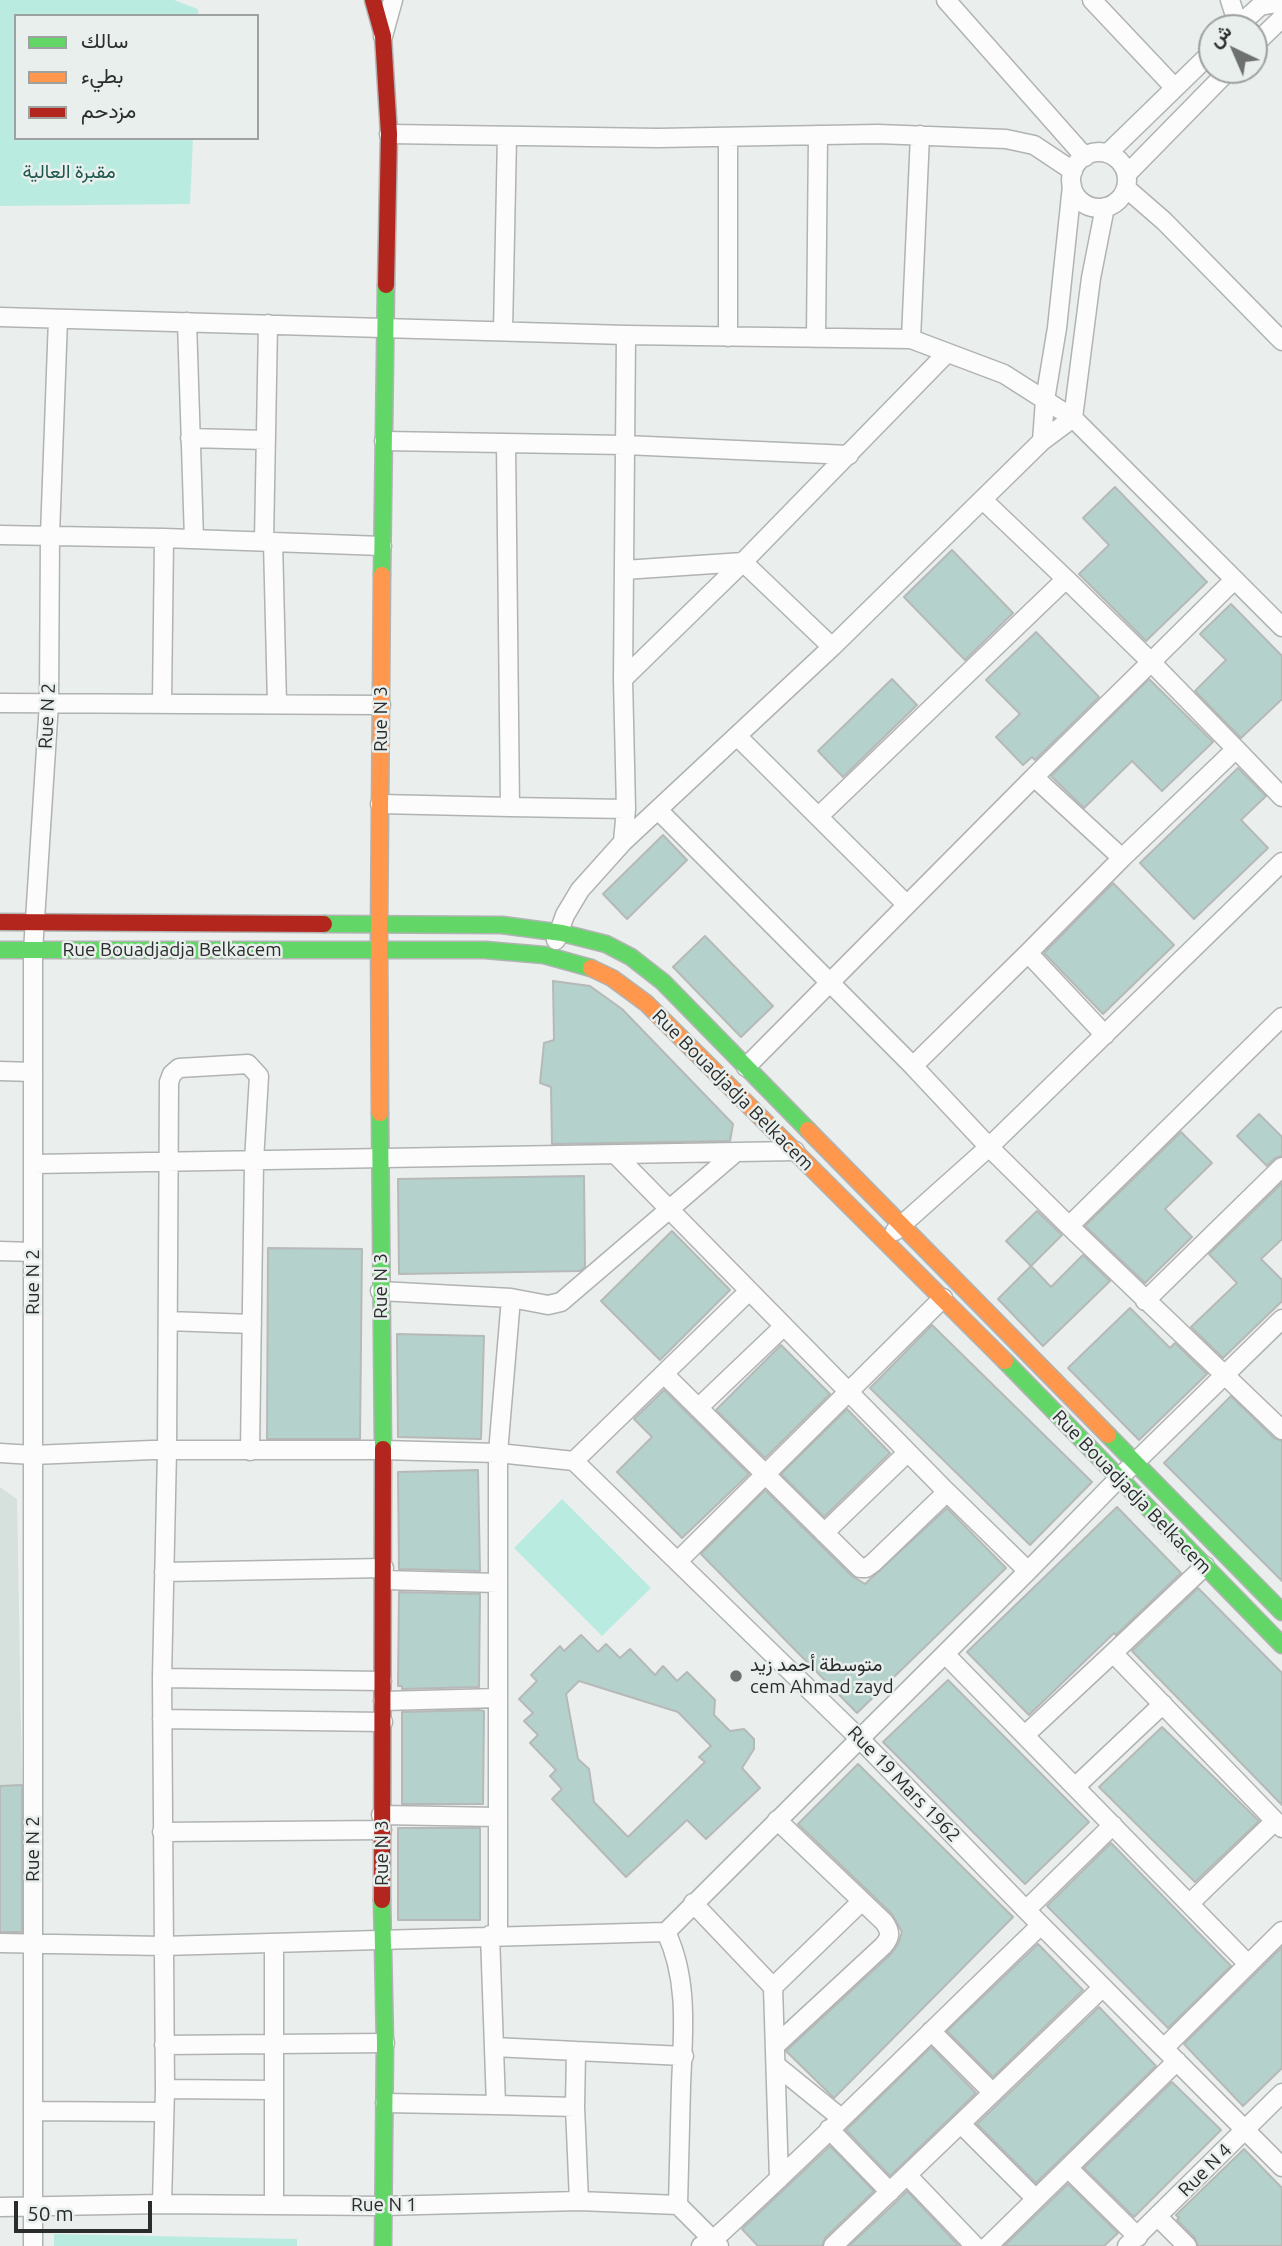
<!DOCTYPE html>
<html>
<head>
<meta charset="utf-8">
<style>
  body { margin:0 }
  #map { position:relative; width:1282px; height:2246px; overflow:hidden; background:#eaeeec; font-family:Ubuntu,Vazirmatn,sans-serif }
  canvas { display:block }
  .legend { position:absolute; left:14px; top:14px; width:245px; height:126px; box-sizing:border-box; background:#e9efed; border:2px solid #9da1a0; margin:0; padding:9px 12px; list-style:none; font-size:21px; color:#2b2d2c }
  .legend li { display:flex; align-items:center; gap:14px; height:35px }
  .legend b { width:35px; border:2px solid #9da1a0 }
  .north { position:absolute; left:1198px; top:14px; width:70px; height:70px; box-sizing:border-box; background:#e9efed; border:2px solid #9da1a0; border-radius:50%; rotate:316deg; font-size:19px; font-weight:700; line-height:28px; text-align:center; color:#2b2d2c }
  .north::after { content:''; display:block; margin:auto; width:24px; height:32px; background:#6e716f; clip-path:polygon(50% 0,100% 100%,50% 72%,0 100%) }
  .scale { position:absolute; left:14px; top:2201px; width:138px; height:32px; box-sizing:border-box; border:4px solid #2b2d2c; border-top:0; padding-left:9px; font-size:21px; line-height:24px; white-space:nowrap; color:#2b2d2c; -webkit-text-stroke:5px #e9efed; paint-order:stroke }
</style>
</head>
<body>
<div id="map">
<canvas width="1282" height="2246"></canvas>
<ul class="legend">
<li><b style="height:9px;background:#63d668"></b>سالك</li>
<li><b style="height:9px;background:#ff974d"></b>بطيء</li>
<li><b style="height:9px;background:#b3261e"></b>مزدحم</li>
</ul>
<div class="north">ش</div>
<div class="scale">50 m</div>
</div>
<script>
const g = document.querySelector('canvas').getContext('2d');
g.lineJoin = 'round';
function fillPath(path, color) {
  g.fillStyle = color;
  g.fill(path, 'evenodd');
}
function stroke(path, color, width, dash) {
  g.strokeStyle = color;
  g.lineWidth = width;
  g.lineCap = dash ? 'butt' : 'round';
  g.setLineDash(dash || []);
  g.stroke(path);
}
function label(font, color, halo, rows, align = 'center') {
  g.font = font + ' Ubuntu,Vazirmatn,sans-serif';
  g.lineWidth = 5;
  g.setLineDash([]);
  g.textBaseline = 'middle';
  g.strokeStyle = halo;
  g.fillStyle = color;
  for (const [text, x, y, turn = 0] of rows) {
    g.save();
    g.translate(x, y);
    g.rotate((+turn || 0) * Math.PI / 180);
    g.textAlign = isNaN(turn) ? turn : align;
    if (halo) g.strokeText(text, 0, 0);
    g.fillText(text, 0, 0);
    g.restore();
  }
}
fillPath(new Path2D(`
  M0 1487 17 1499 22 1785 0 1786Z`), '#d6e0dd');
fillPath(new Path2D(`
  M0 0H174L198 9V16H16V138H193L190 204 0 206Z
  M562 1499 651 1588 602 1636 514 1548Z
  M54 2234 297 2239V2246H54Z`), '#baebe1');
const building = new Path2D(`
  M1115 487 1207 582 1146 641 1079 574 1109 545 1083 518Z
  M952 550 1013 613 965 660 904 597Z
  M1231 604 1282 656V699L1241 738 1195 691 1226 660 1200 634Z
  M1036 632 1099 697 1035 760 1032 757 1023 765 996 737 1020 714 986 680Z
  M892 679 917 705 843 777 818 751Z
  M1149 679 1213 742 1162 791 1132 761 1084 808 1051 776Z
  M1238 768 1266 796 1241 820 1268 848 1194 919 1140 863Z
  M663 835 687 860 627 919 603 894Z
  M1113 883 1174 945 1103 1014 1044 953Z
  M705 936 773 1006 741 1037 673 967Z
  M553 981 590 986 622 1009 733 1124 730 1141 552 1144 551 1087 540 1083 544 1043 554 1040Z
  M1259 1114 1282 1137V1156L1275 1158 1267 1166 1237 1136Z
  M1181 1132 1212 1163 1165 1209 1192 1237 1145 1283 1085 1226Z
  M584 1176 585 1267 580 1271 399 1274 398 1179Z
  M1282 1183V1239L1261 1259 1282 1280V1301L1223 1358 1191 1327 1237 1283 1209 1254Z
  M1037 1211 1062 1235 1031 1266 1006 1241Z
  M672 1231 730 1290 660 1360 601 1301Z
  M268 1248 362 1249 360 1439H267Z
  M1083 1255 1110 1281 1043 1346 998 1299 1031 1266 1051 1287Z
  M1130 1308 1170 1348 1175 1343 1207 1374 1139 1440 1068 1368Z
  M932 1325 1092 1482 1030 1545 870 1388Z
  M397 1334 484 1336 481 1439 398 1437Z
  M781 1345 830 1394 765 1458 716 1410Z
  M664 1390 749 1474 682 1538 617 1472 652 1437 634 1419Z
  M1231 1396 1274 1438 1282 1441V1581L1164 1463Z
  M847 1409 890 1453 824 1517 781 1474Z
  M478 1470 480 1571 399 1569 398 1472Z
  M765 1490 852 1576 865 1584 947 1508 1006 1568 857 1713 701 1554Z
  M1117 1507 1181 1573 1116 1635 1114 1633 1029 1715 967 1652Z
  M1198 1588 1282 1673V1805L1132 1651Z
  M399 1592 480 1594 479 1687 402 1689V1686H398Z
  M581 1635 598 1652 606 1644 620 1658 630 1649 655 1675 663 1666 677 1681 687 1672 715 1700 714 1715 730 1731 744 1729 754 1739V1749L742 1768 760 1788 706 1839 687 1820 626 1877 552 1799 562 1789 550 1776 556 1770 530 1743 538 1735 524 1721 533 1713 519 1699 537 1681 531 1675 560 1646 564 1651ZM579 1681 678 1712 711 1746 699 1757 705 1762 628 1837 594 1802 589 1769 578 1759 566 1694Z
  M948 1680 1089 1822 1025 1884 883 1742Z
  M479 1710 484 1711 483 1804H402V1712Z
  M1162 1727 1259 1821 1195 1882 1099 1787Z
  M858 1764 1013 1917 834 2098 786 2051 891 1954 898 1944 902 1932 892 1914 798 1824Z
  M22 1785V1932H0V1786Z
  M398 1828H480V1920H398Z
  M1111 1843 1231 1966 1168 2028 1047 1906Z
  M1038 1944 1083 1990 993 2077 947 2031Z
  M1282 1947V2068L1243 2106 1184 2044Z
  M1099 2007 1156 2066 1036 2183 977 2124Z
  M931 2047 976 2093 890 2176 846 2130Z
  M1172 2082 1221 2130 1134 2217 1084 2168Z
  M830 2146 874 2191 825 2238 822 2246H758L742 2229Z
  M1244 2149 1282 2188V2246H1198L1195 2238 1177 2220 1179 2218 1176 2215Z
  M1068 2184 1118 2233 1104 2246H1004Z
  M907 2191 959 2246H849L897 2201Z`);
fillPath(building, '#b5d1cc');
stroke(building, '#b6b9b8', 2);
const street = new Path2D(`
  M946 0 1085 157
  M1092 0 1175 88
  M1230 0 1239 28
  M1236 28 1260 6 1282 2
  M383 36 393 0
  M1254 45 1282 18
  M389 134 658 138 878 134 1006 139 1034 145 1073 171
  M1071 180a28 28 0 1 1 56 0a28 28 0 1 1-56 0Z
  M1108 153 1212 52
  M1127 174 1229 70
  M1126 188 1164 221 1282 341
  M0 317 626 335 911 339 1004 374 1073 418 1282 627
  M187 322 194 539
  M503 331 507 136
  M728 337V137
  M816 338 818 135
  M911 339 920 135
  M190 438 266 440
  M384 441 625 445 849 455
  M1042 441 1045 400 1057 328 1072 186
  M983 500 1066 579
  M0 535 164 538 382 546
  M264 541 268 324
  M273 542 277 704
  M624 570 743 562 832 647
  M623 679 626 335
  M0 703 381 705
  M162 703 164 538
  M738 737 906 904
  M1236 749 1282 797
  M1034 777 1151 662 1236 749 1122 858
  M380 804 510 807 506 444
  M510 807 626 809
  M658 810 913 1066 989 1147 1069 1226 1282 1430
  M819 816 1066 579 1151 662 1234 580
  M623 842 626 809 623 679 743 562 947 353
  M556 940 565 915 580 890 623 842 832 647 1042 441 1073 418 1091 278 1105 207
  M1028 953 1105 1035
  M746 1067 1034 777 1122 858 1028 953 913 1066
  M0 1071 33 1072
  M617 1156 947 1492
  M33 1164 795 1151
  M1069 1226 1282 1017
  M895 1231 989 1147 1282 862
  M0 1251 33 1252
  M380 1291 511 1298 548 1305 561 1302 735 1153
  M1145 1301 1282 1167
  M168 1321 252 1324
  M664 1374 860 1568H866L873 1563 947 1492 1028 1571
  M698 1408 783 1327
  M0 1453 33 1455 152 1450H382L498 1453 574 1461 860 1739 1026 1910 1282 2167
  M574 1461 748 1292
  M824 1533 907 1453
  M678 1561 943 1298
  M1205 1566 1113 1653 1282 1828
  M164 1572 384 1568
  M384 1580 498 1583
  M945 1654 1248 1964
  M162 1678 382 1681
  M383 1701 498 1698
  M162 1719 383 1722
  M1025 1735 1113 1653
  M1075 1787 1163 1704
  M381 1815 498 1817
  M162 1832 382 1830
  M693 1903 773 1987
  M1190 1903 1275 1821
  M1026 1910 1113 1825
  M666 1932C689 1980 683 2034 681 2086 680 2126 679 2165 678 2205
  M490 1935 496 2105 575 2107 579 2201
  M498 1935V1453L511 1298
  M0 1943 163 1946 666 1932 1028 1571 1118 1479 1282 1319
  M931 2031 993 2093
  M164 2045 385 2043
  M776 2045 883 1946C891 1937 891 1932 884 1922L777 1820
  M494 2047 576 2051
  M1164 2048 1282 1931
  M777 2066 841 2118
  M165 2089 274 2090
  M385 2103 496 2105
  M575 2107 576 2051 684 2056
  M33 2111 164 2112
  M961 2124 1036 2199
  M829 2129 890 2192
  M1069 2169 1138 2237
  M907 2175 975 2246
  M779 2179 773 1987 862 1901
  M162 2204 165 2089 162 1678 167 1450 169 1082 172 1074 179 1068 248 1064 259 1076 254 1161 250 1451
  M274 2204V1943
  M0 2207 162 2204 382 2206 579 2201 678 2205 719 2246
  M1158 2217 1187 2246
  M33 2246V951L49 703 50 535 58 319
  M701 2246 713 2240C825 2138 931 2030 1041 1925
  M833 2246 1103 1987
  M988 2246 1177 2061
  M1127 2246 1282 2093`);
const fast = new Path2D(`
  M382 575 386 285
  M324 924 502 925 562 933 606 944 631 957 663 982 808 1130
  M0 950H485L544 955 591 968
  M380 1113 383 1449
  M1005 1361 1282 1645
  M1108 1435 1282 1612
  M382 1900 385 2043 383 2246`);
const slow = new Path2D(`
  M591 968 612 978 646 1003 1005 1361
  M380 1113 379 931 382 575
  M808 1130 1108 1435`);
const jam = new Path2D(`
  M373 0 383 36 389 134 386 285
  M0 922 324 924
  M382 1900 383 1449`);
stroke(street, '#b0b3b2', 21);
stroke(fast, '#b0b3b2', 19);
stroke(slow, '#b0b3b2', 19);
stroke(jam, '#b0b3b2', 19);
stroke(street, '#fcfcfc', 18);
stroke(fast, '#63d668', 16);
stroke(slow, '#ff974d', 16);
stroke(jam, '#b3261e', 16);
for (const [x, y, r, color] of [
  [736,1676,7,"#6e716f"]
]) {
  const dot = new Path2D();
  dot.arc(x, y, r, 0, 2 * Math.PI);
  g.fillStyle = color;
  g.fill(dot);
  stroke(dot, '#e9efed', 2.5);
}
label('19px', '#1e574e', '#e9efed', [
  ["مقبرة العالية",69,172]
]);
label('19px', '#2b2d2c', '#e9efed', [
  ["Rue N 2",47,716,-87],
  ["Rue N 3",381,719,-90],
  ["Rue Bouadjadja Belkacem",172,950],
  ["Rue Bouadjadja Belkacem",733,1090,45],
  ["Rue N 2",33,1282,-90],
  ["Rue N 3",381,1286,-90],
  ["Rue Bouadjadja Belkacem",1132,1492,46],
  ["Rue 19 Mars 1962",904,1784,46],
  ["Rue N 2",33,1849,-90],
  ["Rue N 3",382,1853,-90],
  ["Rue N 4",1205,2170,-45],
  ["Rue N 1",384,2205]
]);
label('19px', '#2b2d2c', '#e9efed', [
  ["متوسطة أحمد زيد",750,1665],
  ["cem Ahmad zayd",750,1687]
], 'left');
</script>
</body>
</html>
